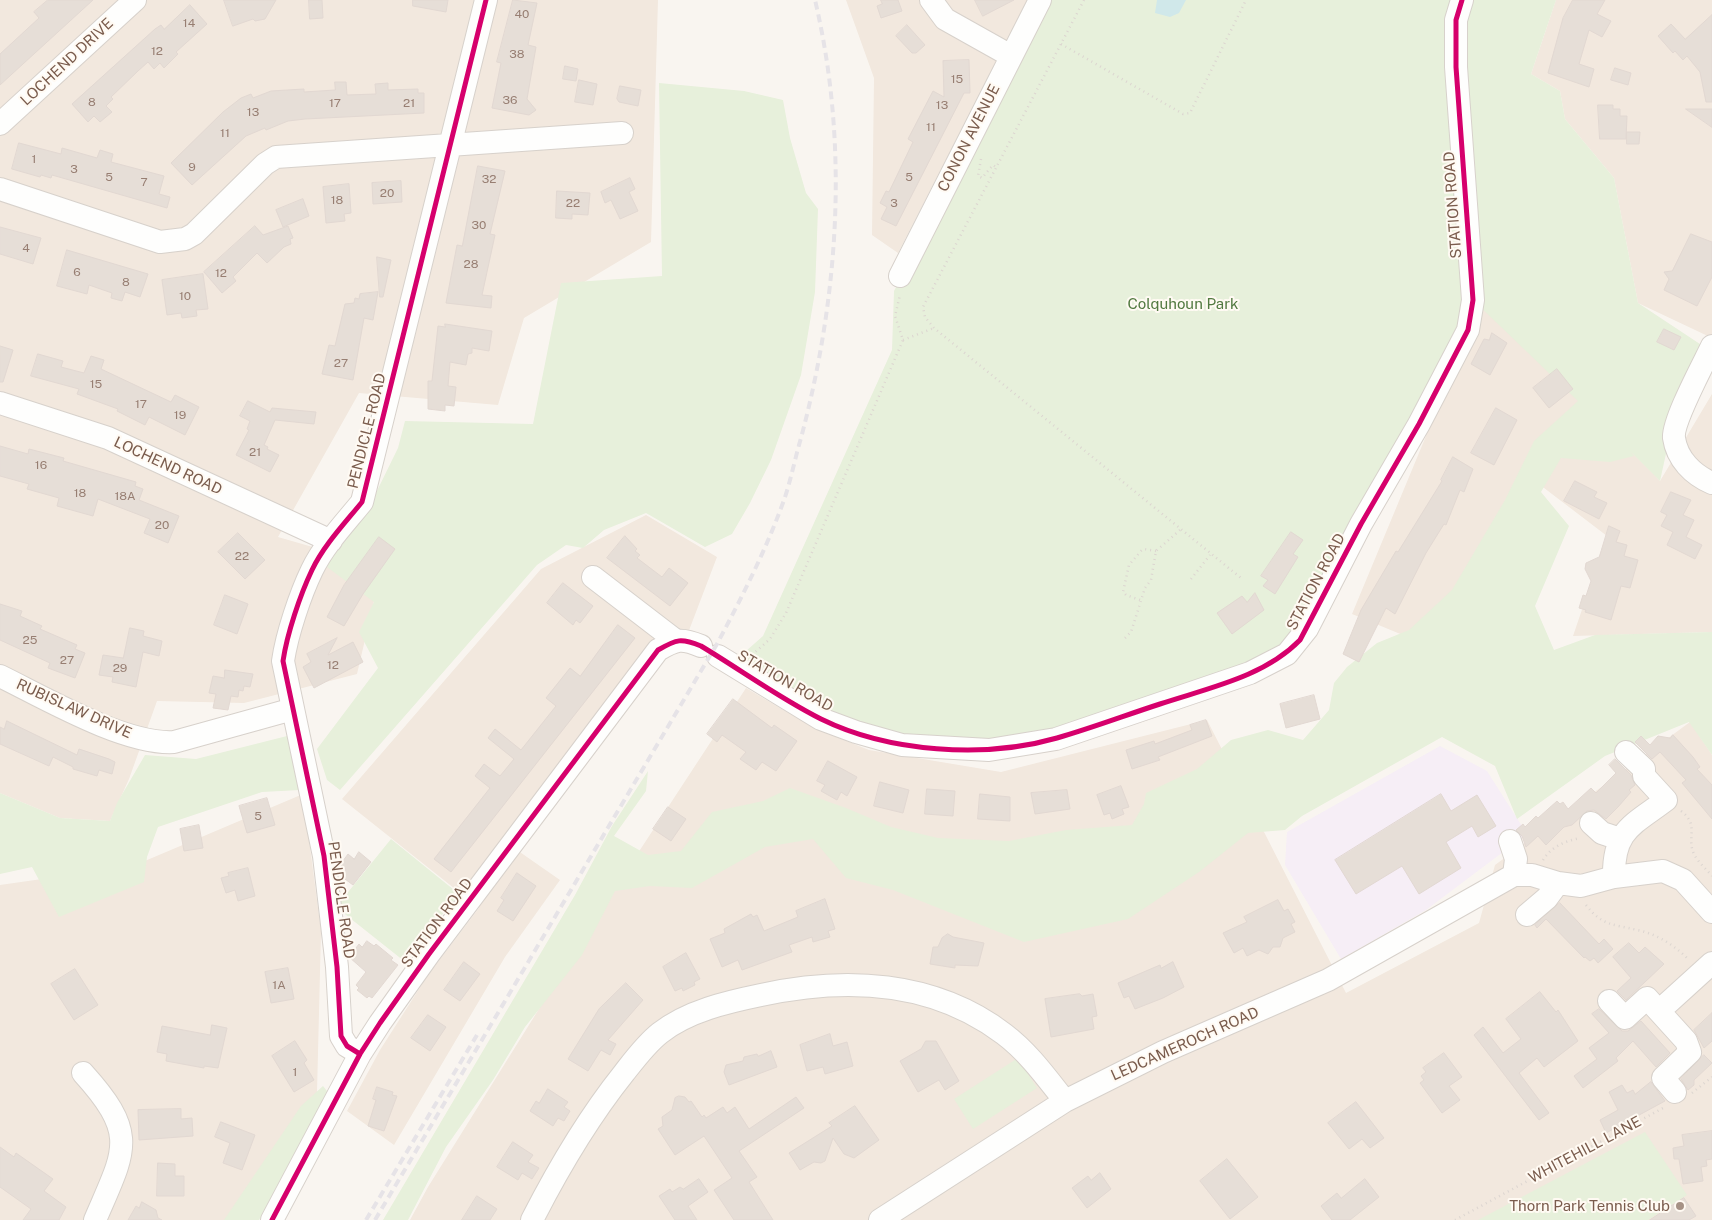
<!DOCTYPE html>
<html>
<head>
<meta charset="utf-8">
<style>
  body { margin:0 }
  canvas { display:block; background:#f9f5f0 }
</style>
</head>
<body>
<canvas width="1712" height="1220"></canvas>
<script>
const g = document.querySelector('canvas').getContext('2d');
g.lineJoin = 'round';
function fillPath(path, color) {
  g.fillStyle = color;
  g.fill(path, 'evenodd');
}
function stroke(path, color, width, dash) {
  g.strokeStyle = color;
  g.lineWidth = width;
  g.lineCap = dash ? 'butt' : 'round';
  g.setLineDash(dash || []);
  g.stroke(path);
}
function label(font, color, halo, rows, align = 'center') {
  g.font = font + ' "Public Sans",sans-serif';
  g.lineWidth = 4;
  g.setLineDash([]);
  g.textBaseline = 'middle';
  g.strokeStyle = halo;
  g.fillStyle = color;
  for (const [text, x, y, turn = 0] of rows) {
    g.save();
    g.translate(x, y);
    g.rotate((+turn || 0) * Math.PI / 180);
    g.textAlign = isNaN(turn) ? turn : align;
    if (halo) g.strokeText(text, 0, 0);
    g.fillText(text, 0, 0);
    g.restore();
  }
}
fillPath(new Path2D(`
  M0 0H658L651 242 524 318 498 405 359 393 278 537 382 567 357 674 244 703 157 701 129 779 110 821 60 818 0 793Z
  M846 0H1028L898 253 872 235 874 78Z
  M1556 0H1712V338L1638 303 1614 178 1565 119 1560 91 1531 74Z
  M1488 287 1660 481 1712 394V632L1573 636 1607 536 1531 478 1422 643 1352 614Z
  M646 515 717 557 688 633 673 627 504 841 560 880 505 957 394 1145 347 1111 380 1050 428 975 479 908 342 799 541 569Z
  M746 688 814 728 869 750 1001 772 1207 720 1346 993 1479 923 1495 865 1690 722 1712 755V1220H410L428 1187 600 911Z
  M303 794 321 931 317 1093 236 1220H0V885L133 866Z`), '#f2e8de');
fillPath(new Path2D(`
  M1440 746 1487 771 1527 834 1426 910 1341 959 1285 865 1287 832Z`), '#f6eef6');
fillPath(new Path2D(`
  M1048 0H1556L1531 74 1560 91 1565 119 1614 178 1638 303 1706 348 1671 431 1660 481 1631 452 1634 456 1610 462 1561 458 1541 492 1569 526 1535 606 1554 650 1595 635 1712 632V755L1689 722 1605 756 1517 819 1495 766 1442 737 1302 816 1285 830 1248 833 1199 872 1128 919 1024 942 893 890 846 878 813 839 765 847 692 888 650 886 615 891 582 955 525 1027 493 1080 446 1147 408 1220H383L575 895 612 826 648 771 646 791 614 836 648 855 681 851 712 812 763 801 790 788 846 808 891 827 938 838 1009 841 1066 830 1132 825 1144 804 1146 793 1197 769 1231 740 1268 730 1303 740 1329 710 1334 683 1347 667 1377 643 1409 630 1452 590 1505 500 1534 441 1578 401 1473 300 1465 296 1455 335 1308 618 1270 656 1056 730 989 742 904 738 822 709 737 659 763 636 892 350 894 291Z
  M659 83 744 91 783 100 790 138 806 193 818 209 815 292 801 375 771 460 750 503 732 534 705 547 646 513 604 530 583 548 566 545 537 565 340 790 327 780 317 749 378 668 359 632 374 602 327 567 336 544 372 501 398 448 405 421 533 424 561 283 662 276Z
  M287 736 300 790 262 792 158 827 147 857 144 882 59 917 32 867 0 874V793L60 818 110 821 117 803 145 755 196 759Z
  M391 839 459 894 404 961 336 907Z
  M1018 1058 1037 1088 973 1129 954 1099Z
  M323 1086 331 1096 259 1220H224L301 1106Z
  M1645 1132 1687 1195 1648 1220H1478Z`), '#e7f0db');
fillPath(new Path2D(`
  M1157 0H1186L1179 13 1170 17 1155 13Z`), '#d0e8ea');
const building = new Path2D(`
  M48 0H93L0 85V54L39 18 34 12Z
  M224 0H276L265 19 255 21 253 19 233 26Z
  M309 0H322L323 18 310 19Z
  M413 0H448L446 12 413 6Z
  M513 0 537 3 528 45 536 47 527 99 536 110 529 115 492 108 501 63 497 62Z
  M881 0H898L902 11 881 18 877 6 882 4Z
  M975 0H1014L983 16Z
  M1573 0H1605L1597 14 1611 21 1602 37 1589 30 1579 64 1594 69 1589 87 1548 73 1563 18Z
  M190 5 207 24 176 52 178 54 164 68 160 63 154 69 148 62 138 71 111 97 113 99 106 106 112 112 100 122 94 116 88 122 72 104 155 29 161 25 164 29Z
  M1712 15V102H1706L1700 72 1687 56 1683 60 1675 51 1673 53 1658 36 1671 24 1685 39Z
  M907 25 925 45 916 53H912L896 36Z
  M969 60 970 93H964L896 226 881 219 887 207 880 203 886 191 889 192 913 142 908 139 933 91 944 97 943 61Z
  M565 66 578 69 576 81 563 79Z
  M1615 68 1631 73 1628 85 1611 80Z
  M579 80 597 84 593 105 575 102Z
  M335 82H346L347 95 376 94 375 84 388 83V90L418 89V93H424V113L305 119 288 121 266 130 265 128 246 136 192 185 171 163 223 112 241 98 251 94 253 98 271 91 304 89V92L335 90Z
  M620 86 641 90 638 106 619 102 617 99Z
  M1598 105H1613V109H1620V116H1627L1626 139H1600Z
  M1686 109H1712V127Z
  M1627 132H1640L1639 144H1627Z
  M19 143 61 154 62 148 97 158 100 150 113 154 111 162 164 176 159 194 170 197 167 208 52 175 51 178 41 175 40 177 12 169Z
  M478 166 505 171 490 234 495 235 482 295 492 296 491 308 446 303 457 245 462 246Z
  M630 178 635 189 629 192 638 211 620 219 611 200 605 203 601 192Z
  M401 181 402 202 373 204 372 183Z
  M349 184 351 213 344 214 345 221 326 223 323 187Z
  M557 191 590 193 588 215 572 214V219L556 218Z
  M303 199 309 216 283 227 276 210Z
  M255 226 263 235 288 226 293 238 290 239 291 244 284 247 267 263 257 253 233 277 236 281 222 293 204 272Z
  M0 227 41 238 33 264 0 254Z
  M1691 234 1712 242V277L1697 306 1664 290 1669 279 1664 272 1672 271Z
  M67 250 148 274 140 297 125 292 122 301 111 298 112 293 89 285 87 294 57 286Z
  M377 257 391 260 383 297H380Z
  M203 274 208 309 196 310 197 316 182 318 181 313 167 315 162 280Z
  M378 292 373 320 364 318 353 380 322 374 329 345 335 346 345 304 354 303 355 298 359 299 360 294Z
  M445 324 492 331 489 351 472 348V353L468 354 466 365 450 362 448 386 456 387 454 406 445 405V411L428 409V381H432L438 326 445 327Z
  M1664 329 1681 337 1674 350 1657 342Z
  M1492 333 1507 343 1490 375 1471 364 1484 339 1489 340Z
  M0 346 13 350 3 382H0Z
  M38 354 63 361 61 367 84 373 91 356 104 360 101 369 171 402 175 395 199 407 185 435 149 417 145 425 117 411 118 409 77 394 79 389 31 376Z
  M1557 369 1573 389 1549 408 1533 388Z
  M248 401 270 412 272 408 316 412 314 424 275 420 264 445 268 447 267 449 279 455 270 472 236 455 249 430 247 429 250 421 240 416Z
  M1496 408 1517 420 1494 465 1471 453Z
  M0 446 28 454 29 449 64 458 63 461 136 482 135 486 143 489 139 500 179 516 168 543 144 533 150 519 98 499 93 516 57 506 59 498 27 489 29 484 0 476Z
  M1453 457 1473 469 1464 492 1460 490 1446 525 1444 524 1426 553 1395 614 1386 608 1359 662 1343 654 1361 610 1396 551 1398 552 1442 481 1441 480Z
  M1575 481 1597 492 1594 497 1607 503 1599 519 1564 501Z
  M1671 492 1691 500 1683 515 1694 520 1686 537 1702 545 1695 559 1667 545 1673 532 1661 526 1667 515 1661 512Z
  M1609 526 1620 531 1616 542 1627 545 1624 556 1638 560 1630 588 1621 586 1611 620 1585 612 1586 610 1579 608 1583 595 1586 596 1591 581 1585 569 1586 563 1599 557Z
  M1291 532 1303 540 1293 554 1298 557 1275 594 1263 586 1268 580 1261 576Z
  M238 533 265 560 245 579 218 552Z
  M625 536 637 549 635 551 640 555 637 558 662 577 669 568 688 583 670 606 607 558Z
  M379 537 395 549 363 594 344 626 327 617 344 585Z
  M563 583 593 606 580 623 576 620 573 625 547 603Z
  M1255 593 1264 610 1232 634 1217 613 1242 596 1247 602Z
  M225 595 248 604 237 634 214 625Z
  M0 604 22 611 20 616 42 626 40 629 77 645 75 649 85 653 75 678 48 668 50 663 0 640Z
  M618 625 635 638 451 872 434 859 490 788 475 776 484 764 500 776 514 759 488 738 495 729 521 750 556 706 546 698 570 668 580 676Z
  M130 628 144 631 143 636 162 641 159 656 143 652 136 687 112 682 113 677 99 675 103 655 123 658Z
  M337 638 328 655 353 642 363 662 314 688 303 667 311 662 307 654Z
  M225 670 253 674 250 687 244 686 243 691 239 690 238 697 231 696 228 710 213 708 216 694 209 693 213 676 224 678Z
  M1314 695 1320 719 1286 728 1280 704Z
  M733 699 772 728 774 725 797 741 776 771 762 762 756 770 740 759 746 752 722 735 717 742 707 734Z
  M1206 720 1212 736 1158 757 1160 760 1132 769 1126 750 1154 741 1155 744 1192 730 1190 725Z
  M7 721 77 755 79 749 109 759 115 762 112 774 99 770 97 776 73 769V767L53 757 49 766 0 744V727L4 729Z
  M1673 735 1693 757 1700 767 1697 769 1712 785V819L1682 783 1686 780 1660 752 1652 759 1635 742 1641 736 1650 745 1658 736 1670 738Z
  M1615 759 1631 775 1635 785 1629 790 1631 792 1618 807 1606 819 1594 810 1587 811 1572 825 1564 827 1546 845 1538 836 1526 847 1522 836 1516 830 1523 824 1525 827 1536 816 1538 818 1557 801 1560 804 1563 802 1568 809 1591 788 1596 793 1616 773 1609 765Z
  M828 761 857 777 847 796 841 792 837 800 821 791 825 785 817 781Z
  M880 782 909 790 903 813 874 806Z
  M1121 786 1129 807 1122 809 1124 814 1112 819 1110 813 1104 815 1097 795Z
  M927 789 955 791 953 816 925 814Z
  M1067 790 1070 809 1035 814 1031 793Z
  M980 794 1010 797V821L978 819Z
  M1441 794 1451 811 1477 795 1496 826 1478 837 1472 826 1446 842 1461 868 1419 894 1402 866 1356 894 1335 860Z
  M267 798 275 825 247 833 239 806Z
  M668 807 686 819 671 841 653 829Z
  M199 825 203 848 184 851 180 829Z
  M359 852 371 862 353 885 341 876 346 869 340 865 348 854 354 859Z
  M248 868 255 896 238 901 235 890 226 893 221 878 229 876 228 873Z
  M517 873 536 886 513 921 497 911 504 900 501 898Z
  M825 899 835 929 828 931 830 937 813 942 812 937 789 945 792 952 742 970 738 960 722 967 710 939 725 933 724 929 751 914 753 917 757 915 764 931 798 917 796 911Z
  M1278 900 1284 911 1288 909 1295 922 1291 924 1295 932 1283 938 1280 947H1273L1268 954 1259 950 1247 956 1243 948 1234 953 1223 933 1247 922 1244 917Z
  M1560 903 1599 944 1604 939 1613 949 1598 963 1594 958 1590 961 1585 957 1584 958 1546 919 1537 928 1535 925Z
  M948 934 953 937 984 943 978 966 955 965V968L930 964 933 947H938L942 938Z
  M367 941 374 946 376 944 393 958 391 960 398 965 372 998 369 996 367 998 357 990 359 988 356 985 366 972 349 957 359 944 362 947Z
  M1629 943 1639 953 1645 947 1664 964 1626 1000 1617 991 1631 978 1613 957Z
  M686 953 700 979 694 982 695 985 683 991 682 988 675 991 663 967Z
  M464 962 480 974 460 1001 444 990Z
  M1173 962 1184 987 1163 998 1135 1009 1129 996 1124 998 1118 983 1160 965 1161 968Z
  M288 968 294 999 271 1003 265 972Z
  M75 969 98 1005 74 1020 51 984Z
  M626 983 643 1000 608 1040 616 1044 610 1055 601 1050 588 1071 568 1059 599 1009Z
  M1540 992 1556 1012 1558 1010 1578 1041 1544 1067 1537 1058 1519 1073 1549 1113 1539 1120 1474 1035 1483 1027 1503 1053 1521 1039 1506 1019Z
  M1080 994 1082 996 1093 994 1097 1016 1092 1017 1094 1029 1051 1037 1045 999Z
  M1599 1009 1622 1031H1628L1641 1021 1670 1053 1656 1067 1633 1041 1616 1058 1618 1061 1583 1088 1574 1076 1597 1059 1589 1048 1609 1033 1592 1014Z
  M1712 1013V1041L1704 1048 1694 1030Z
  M428 1015 446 1027 430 1051 411 1038Z
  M212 1025 227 1028 218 1068 204 1066V1068L166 1061 167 1054 157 1052 162 1026 210 1035Z
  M830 1034 833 1046 847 1042 853 1066 825 1074 823 1067 807 1071 800 1045Z
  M295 1041 307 1060 304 1063 314 1080 294 1092 272 1056Z
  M926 1041H936L959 1081 945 1090 939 1080 918 1092 900 1061 921 1049Z
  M771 1051 777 1067 729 1085 724 1072 726 1065 743 1061 744 1057 757 1054 758 1056Z
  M1444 1053 1462 1077 1449 1086 1460 1100 1442 1113 1420 1083 1424 1080 1421 1076 1426 1072 1423 1068Z
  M1704 1055 1712 1063 1694 1080V1085L1688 1090 1681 1079Z
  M1651 1082 1665 1101 1606 1133 1600 1120 1618 1110 1609 1092 1622 1085 1627 1093 1633 1090 1635 1094Z
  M377 1087 393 1092 392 1095 397 1096 384 1131 368 1126 376 1100 373 1099Z
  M548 1089 568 1102 564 1107 570 1111 564 1121 558 1118 553 1126 530 1111 536 1101 539 1103Z
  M679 1096 685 1097 689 1102 691 1101 702 1117 704 1115 706 1118 723 1107 727 1113 735 1107 749 1129 796 1097 804 1108 739 1151 757 1177 749 1182 773 1220H734L714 1190 732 1178 704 1136 675 1155 658 1129 663 1126 662 1117 672 1110 675 1098Z
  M1356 1102 1384 1138 1370 1148 1362 1139 1349 1149 1328 1123Z
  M855 1106 879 1140 854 1158 844 1154 833 1138 825 1161 821 1163 814 1162 800 1170 789 1153 832 1126 829 1123Z
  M181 1109V1119L192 1118 193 1136 139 1140 138 1110Z
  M221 1122 255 1135 242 1170 223 1163 230 1143 215 1137Z
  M1712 1131V1159L1706 1160 1707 1166 1701 1167 1703 1181 1683 1184 1679 1159H1674L1673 1148 1684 1146 1682 1135Z
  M513 1142 533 1155 528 1162 539 1168 532 1179 522 1173 518 1180 497 1167Z
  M0 1147 14 1157 16 1153 53 1179 44 1191 66 1207 59 1220H23L31 1209 0 1187Z
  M1227 1159 1258 1197 1230 1219 1200 1181Z
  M158 1163 175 1164V1176H184V1196H157Z
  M1100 1173 1111 1189 1087 1208 1072 1188 1088 1176 1091 1180Z
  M699 1179 708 1192 688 1206 697 1220H675L659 1196 670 1189 672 1192 680 1187 683 1189Z
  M1365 1179 1379 1197 1350 1220H1332L1321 1206 1337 1193 1341 1198Z
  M477 1196 497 1209 490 1220H462Z
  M1684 1198 1696 1216 1689 1220H1650Z
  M142 1202 156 1210 158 1218 162 1220H128L136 1206 139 1208Z`);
fillPath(building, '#e6ded7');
stroke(building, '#e2d8d2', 1);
const minor = new Path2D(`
  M931 0 945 19 1011 56
  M0 124 135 0
  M0 189 160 242 185 239 194 234 265 164 276 157 622 133
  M900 276 1040 0
  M1712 346C1704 363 1672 422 1674 438 1677 459 1693 475 1712 483
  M0 403 108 438 331 541
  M593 577 675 640
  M718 656 821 719 856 732 902 745 989 750 1056 739 1250 673 1287 654 1307 629 1361 524 1419 424 1468 330 1473 300 1456 67V20L1462 0
  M0 676C45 698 125 745 174 742L293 709
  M1591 823 1602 833 1620 839
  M1510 841 1516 859 1514 875
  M1614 877C1613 830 1633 825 1666 800L1644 776V769L1626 752
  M1527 915 1547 898 1558 883
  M1609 1001 1625 1018 1647 998 1686 1041 1690 1052 1663 1078 1675 1092
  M1659 1011 1712 963
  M360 1054 347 1046 341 1036 337 967 324 856 283 661C287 634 300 595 312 570 324 545 345 523 362 502L486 0
  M83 1073C139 1135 125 1150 95 1220
  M272 1220 360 1054 380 1023 429 954 658 650C677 639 681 638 701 646
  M532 1220C558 1169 588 1118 624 1073 635 1059 646 1044 660 1033 688 1011 727 1002 761 995 844 977 933 980 1004 1034 1028 1052 1046 1077 1065 1101
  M880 1220 1065 1101 1163 1052 1328 980 1514 875H1532L1558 883 1581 886 1614 877 1663 871 1683 880 1712 912`);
stroke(minor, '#d7d1cb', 24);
stroke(new Path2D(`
  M1084 0 923 307 925 317 934 328 1241 578
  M1061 44 1183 114 1190 113 1246 0
  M981 159 978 176 982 178 993 165 996 167
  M903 340 934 328
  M1191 579 1210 555
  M1140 600 1126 595 1123 592 1129 565 1141 551 1144 549 1156 551
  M1125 638 1131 632 1145 588 1151 580 1156 551 1180 530
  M752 655 770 639 786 613 903 340 895 316 900 295
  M1681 811C1700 825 1686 838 1694 854 1698 862 1706 869 1712 876
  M1543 860C1551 847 1565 841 1580 838
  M1586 905C1602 926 1613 924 1637 930 1657 934 1674 945 1688 959
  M1692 1093 1712 1077
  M1455 1220 1665 1107`), '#dcd5d0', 2.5, [1, 4]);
stroke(minor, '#fefefd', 22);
stroke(new Path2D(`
  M366 1220 477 1035
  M375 1220 717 644C742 597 766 550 784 500 791 480 795 458 801 438 839 295 849 144 815 0`), '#e6e3e7', 4, [8, 5]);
stroke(new Path2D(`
  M360 1054 347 1046 341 1036 337 967 324 856 283 661C287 634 300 595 312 570 324 545 345 523 362 502L486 0
  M272 1220 360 1054 380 1023 429 954 658 650C677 639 681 638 701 646 741 670 779 698 821 719 888 752 984 759 1057 738 1092 728 1126 715 1160 704 1208 688 1264 677 1300 640L1361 524 1419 424 1468 330 1473 300 1456 67V20L1462 0`), '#d6006c', 5);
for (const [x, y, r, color] of [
  [1680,1206,5,"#a69286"]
]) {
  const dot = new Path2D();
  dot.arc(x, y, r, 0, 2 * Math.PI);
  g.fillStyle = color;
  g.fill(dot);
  stroke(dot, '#fffaf3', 2);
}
label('12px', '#977e72', null, [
  ["40",522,14],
  ["14",189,23],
  ["12",157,51],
  ["38",517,54],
  ["15",957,79],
  ["36",510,100],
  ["8",92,102],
  ["17",335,103],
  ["21",409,103],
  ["13",942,105],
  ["13",253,112],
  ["11",931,127],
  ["11",225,133],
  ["1",34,159],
  ["9",192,167],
  ["3",74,169],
  ["5",109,177],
  ["5",909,177],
  ["32",489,179],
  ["7",144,182],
  ["20",387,193],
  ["18",337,200],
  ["22",573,203],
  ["3",894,203],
  ["30",479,225],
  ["4",26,248],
  ["28",471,264],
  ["6",77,272],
  ["12",221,273],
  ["8",126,282],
  ["10",185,296],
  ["27",341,363],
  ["15",96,384],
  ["17",141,404],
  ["19",180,415],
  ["21",255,452],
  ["16",41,465],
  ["18",80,493],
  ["18A",125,496],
  ["20",162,525],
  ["22",242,556],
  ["25",30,640],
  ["27",67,660],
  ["12",333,665],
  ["29",120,668],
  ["5",258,816],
  ["1A",279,985],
  ["1",295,1072]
]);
label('15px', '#7a5c4d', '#fffaf3', [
  ["LOCHEND DRIVE",67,62,-43],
  ["CONON AVENUE",969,138,-63],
  ["STATION ROAD",1453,205,-94],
  ["PENDICLE ROAD",367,431,-76],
  ["LOCHEND ROAD",168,466,25],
  ["STATION ROAD",1316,582,-62],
  ["STATION ROAD",785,681,30],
  ["RUBISLAW DRIVE",74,709,24],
  ["PENDICLE ROAD",341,900,82],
  ["STATION ROAD",437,923,-53],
  ["LEDCAMEROCH ROAD",1185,1044,-24],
  ["WHITEHILL LANE",1585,1150,-28]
]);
label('15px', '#537a41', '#fffaf3', [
  ["Colquhoun Park",1183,304]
]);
label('15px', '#7a5c4d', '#fffaf3', [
  ["Thorn Park Tennis Club",1670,1206]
], 'right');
</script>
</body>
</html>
